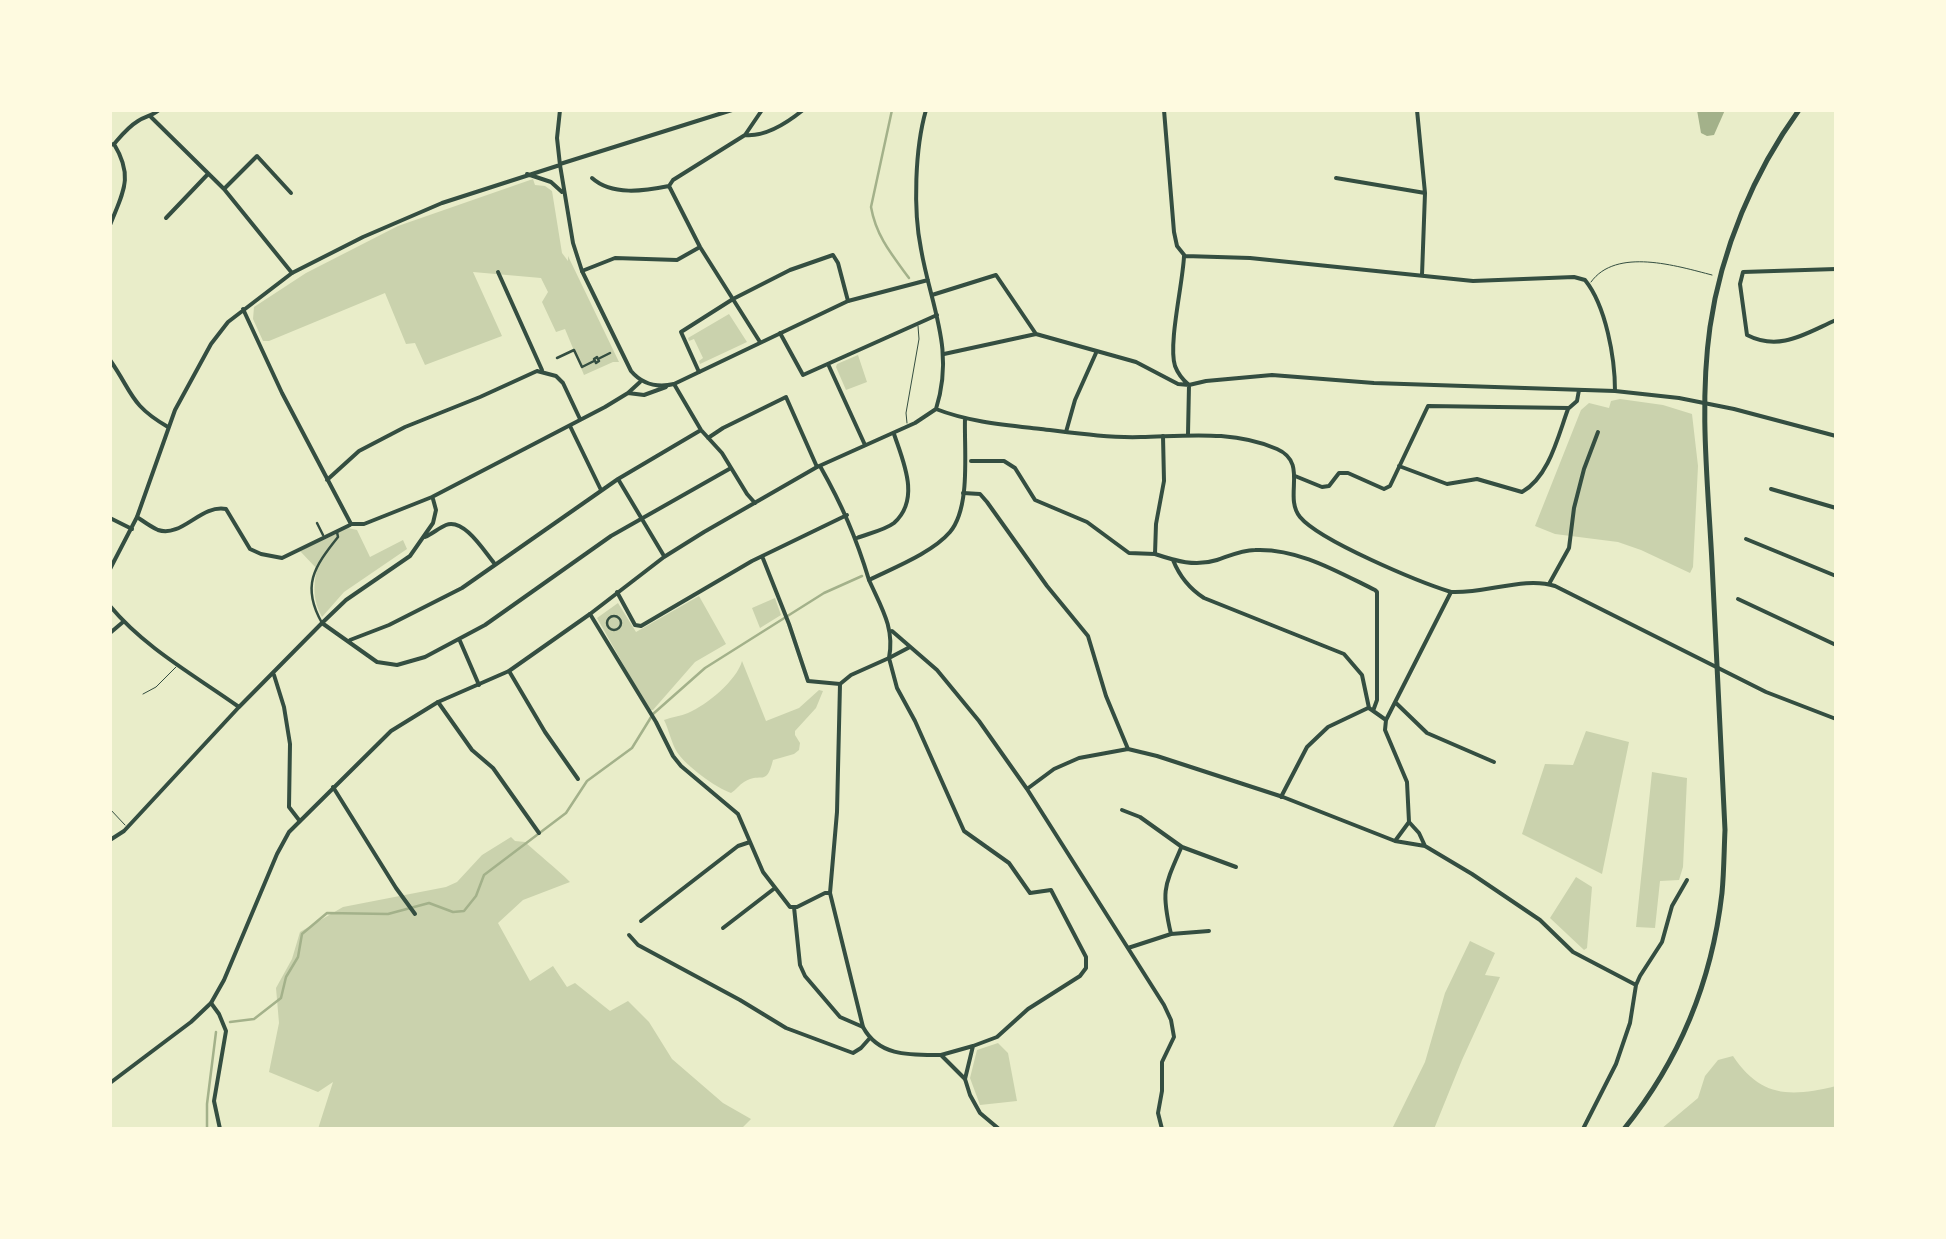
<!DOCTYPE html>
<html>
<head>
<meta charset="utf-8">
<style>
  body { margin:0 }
  #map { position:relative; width:1946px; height:1239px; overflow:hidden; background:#e9edc9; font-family:Bitter,serif }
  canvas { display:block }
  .frame { position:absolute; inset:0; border:112px solid #fefae0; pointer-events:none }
</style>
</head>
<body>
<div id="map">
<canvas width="1946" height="1239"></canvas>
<div class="frame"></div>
</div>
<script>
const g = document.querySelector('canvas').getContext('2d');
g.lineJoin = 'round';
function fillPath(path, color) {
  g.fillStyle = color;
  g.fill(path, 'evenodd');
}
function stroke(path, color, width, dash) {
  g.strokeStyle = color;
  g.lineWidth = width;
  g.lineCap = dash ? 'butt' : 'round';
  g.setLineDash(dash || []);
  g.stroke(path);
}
fillPath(new Path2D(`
  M533 179 535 185 545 186 552 191 562 253 568 261V256L619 362H613L584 375 565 329 556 332 542 302 548 292 541 278 473 272 502 336 425 365 415 343 406 344 385 293 269 341H263L253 319 254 307 306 273 398 226Z
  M729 314 747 342 700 364 699 361 703 358 694 339 689 341 688 338Z
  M858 355 867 382 846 390 836 367 837 364Z
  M1620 399 1663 405 1692 414 1698 466 1693 567 1690 573 1641 550 1618 542 1555 534 1535 526 1581 410 1589 403 1609 408 1611 401Z
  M348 528 357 530 370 557 403 540 407 549 344 592 322 617C313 601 313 586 317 569L300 551Z
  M699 596 726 644 695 662 653 710H649L597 618 618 603 636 632Z
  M775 598 781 615 760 628 752 608Z
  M742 661 766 721 799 708 819 690 823 691 816 708 795 731V735L800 743 799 750 794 754 773 760C766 788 762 771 744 782 739 785 736 790 731 793 716 788 685 765 677 752 671 742 669 730 664 720 672 717 681 716 688 713 707 705 737 680 742 661Z
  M1586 731 1629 742 1602 874 1522 834 1545 764 1573 765Z
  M1652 772 1687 778 1683 867 1679 880 1660 881 1655 928 1636 927Z
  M511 837 515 841 525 842C540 856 555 867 570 882L523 900 498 923 530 981 553 966 567 987 575 983 610 1011 628 1001 649 1022 672 1059 723 1103 751 1119 741 1129H318L333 1082 318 1092 269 1072 279 1023 276 988 292 959 300 932 343 907 446 887 457 882 482 855Z
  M1576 877 1592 887 1587 948 1584 950 1550 918Z
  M1470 941 1495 953 1485 975 1500 977 1462 1060 1434 1129H1392L1425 1062 1445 993Z
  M998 1043 1008 1053 1017 1101 980 1105 970 1078 977 1050Z
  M1733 1056C1761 1098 1791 1097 1836 1086V1129H1661L1698 1098 1705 1076 1718 1060Z`), '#cad2ad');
fillPath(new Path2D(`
  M1697 110H1725L1714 135 1707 136 1701 133Z`), '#a3b18a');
stroke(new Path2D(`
  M892 110 871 207C876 236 892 255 909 278
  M230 1022 254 1019 281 998 286 977 298 957 302 934 327 913 388 914 429 903 453 912 464 911 476 896 484 875 566 813 587 781 632 748 653 714 705 668 824 593 862 576
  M207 1129V1104L216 1032`), '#a3b18a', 2.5);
stroke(new Path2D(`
  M1591 282C1616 247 1677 266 1712 275
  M907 423 906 413 919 339 918 326
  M143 694 156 687 176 667
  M110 809 125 825`), '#344e41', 1);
stroke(new Path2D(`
  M597 357 599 361 596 363 594 359Z
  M557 358 574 350 582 367 594 361
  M600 358 610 353
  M317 523 323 535
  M607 623a7 7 0 1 1 14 0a7 7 0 1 1-14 0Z
  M322 623C301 586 314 567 338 537L337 532`), '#344e41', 2.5);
stroke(new Path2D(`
  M1164 110 1174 232 1177 246 1185 256
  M1417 110 1425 193 1422 275
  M151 117 224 189 292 273
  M745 135C766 137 787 123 803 110
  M110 145 114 144C121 136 128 127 138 121 146 116 152 116 159 110
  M560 164 732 110
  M592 178C612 196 644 191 669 186
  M1336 178 1425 193
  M224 189 257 156 291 193
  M166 218 208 174
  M110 225C123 192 134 177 114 144
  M1184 256C1183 283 1168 344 1175 366 1178 374 1183 380 1189 385
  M1185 256 1250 258 1473 281 1574 277 1585 280C1606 306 1615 358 1615 391
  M1836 269 1743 272 1740 284 1747 335C1780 352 1806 333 1836 320
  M582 271 615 258 677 260 700 247
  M498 272 542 370
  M932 295 996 275 1036 334
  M780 333 803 375 937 315
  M760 342 700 247 669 186 673 180 745 135 762 110
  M944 354 1036 334 1136 362 1178 384 1189 385 1206 381 1272 375 1374 383 1615 391 1679 398 1734 409 1836 436
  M110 360C133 393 130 405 168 427
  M828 364 865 445
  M699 372 681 332 733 299 790 270 833 255 838 263 848 301
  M674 384 701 430 722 453 747 494 755 503
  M570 426 601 490
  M1066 432 1075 400 1096 353
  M1188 434 1189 385
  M1163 436 1164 481 1156 524 1155 554C1176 561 1195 567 1217 560 1229 556 1242 550 1255 550 1298 548 1338 572 1375 590L1377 592V700L1373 711
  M708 438 723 428 786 397 817 467
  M971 461H1004L1015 468 1035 500 1087 522 1129 553 1155 554
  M820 466C842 505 856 537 869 580
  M1399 466 1447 484 1477 479 1522 492C1549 477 1558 436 1568 409
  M1295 476 1322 487 1329 486 1339 473H1348L1384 489 1390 486 1428 406 1569 408 1577 401 1579 390
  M618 479 664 556
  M1771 489 1836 508
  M963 493 980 494 987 502 1047 586 1088 636 1106 696 1128 749
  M137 517C143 521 151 527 158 530 182 538 201 504 226 509L250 549 261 554 282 558 350 525
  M110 518 132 529
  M425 537C432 534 439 528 446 525 464 518 484 551 494 563
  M857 538C867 534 885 530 894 523 921 499 903 461 894 434
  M1746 539 1836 576
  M762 556 789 624 808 681 840 684
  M1173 560C1179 575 1190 589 1204 598L1344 654 1362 675 1369 708 1386 720
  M1549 584 1569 548 1574 508 1584 469 1598 432
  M617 592 635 625 641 626 752 561 847 515
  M1738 599 1836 645
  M590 614 656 722 673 756 681 766 738 814 763 872 790 907H797L825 893H830
  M322 623 377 662 397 665 425 657 485 625 611 536 731 468
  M892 631 937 670 979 721 1027 789 1164 1005 1171 1020 1174 1037 1162 1062V1091L1158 1113 1162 1129
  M110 633 123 622
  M350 640 389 625 462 588 618 479 701 430
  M460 641 479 685
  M910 647 889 658 897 688 915 721 964 831 1009 863 1030 893 1051 890 1086 957V968L1080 976 1028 1009 997 1037 973 1046 941 1055
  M509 671 545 732 578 779
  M438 702 472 750 493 768 539 833
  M1396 703 1427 733 1494 762
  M333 787 396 888 415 914
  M1027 789 1054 769 1079 758 1128 749 1157 756 1283 797 1395 841 1425 846 1472 874 1540 920 1573 952 1636 985
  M1281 797 1307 747 1328 727 1368 708
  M1122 810 1140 817 1182 847 1236 867
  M1409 822 1407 782 1385 730 1386 720 1451 592
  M1395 841 1409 822 1419 833 1425 846
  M794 907 800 965 805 976 840 1017 863 1027
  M641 921 738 846 750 842
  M723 928 775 888
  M1171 934C1161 891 1164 887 1181 848
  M629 935 638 945 740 1000 786 1028 853 1053 861 1048 869 1039
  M1128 948 1171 934 1209 931
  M211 1003 219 1014 226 1031 214 1101 220 1129
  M965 1079 973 1046
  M1583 1129 1616 1064 1630 1023 1636 985 1640 976 1662 942 1672 906 1687 880`), '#344e41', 4);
stroke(new Path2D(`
  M560 110 557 138 560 165 573 243 582 271 631 371C643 385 657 388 674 384L848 301 928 280
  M527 174 551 182 562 192
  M243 309 282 393 351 524H364L432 497 605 407 628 393 640 382
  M628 393 644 395 666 387
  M936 409C969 422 1006 425 1041 429 1074 433 1108 438 1141 437 1187 436 1233 430 1277 449 1309 463 1283 496 1300 517 1320 541 1419 582 1451 592 1485 594 1524 576 1555 586L1766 692 1836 719
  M965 418C964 450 971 507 950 532 932 553 893 568 869 580 881 607 895 628 889 658L851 675 840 684 837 812 830 893 863 1027C879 1057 911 1055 941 1055L965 1079 970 1095 980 1113 999 1129
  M327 480 359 451 405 427 480 397 537 371 556 376 563 383 580 419
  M110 569 137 517 175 410 211 344 228 322 292 273 363 237 442 203 560 165
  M110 606C145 648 194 675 239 707
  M274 675 284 707 290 744 289 807 299 820
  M110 840 124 831 239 707 322 623 346 600 410 556 433 523 436 510 433 499
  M110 1083 191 1022 211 1003 224 980 277 854 289 832 391 731 438 702 509 671 590 614 664 557 704 532 817 467 915 423 936 409C955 349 931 307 921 249 913 210 915 148 926 110`), '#344e41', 4);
stroke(new Path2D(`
  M1624 1129C1679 1061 1712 980 1722 893 1724 872 1724 851 1725 830 1721 741 1716 652 1712 563 1708 485 1699 405 1710 327 1721 250 1754 172 1799 110`), '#344e41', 5);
</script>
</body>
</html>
